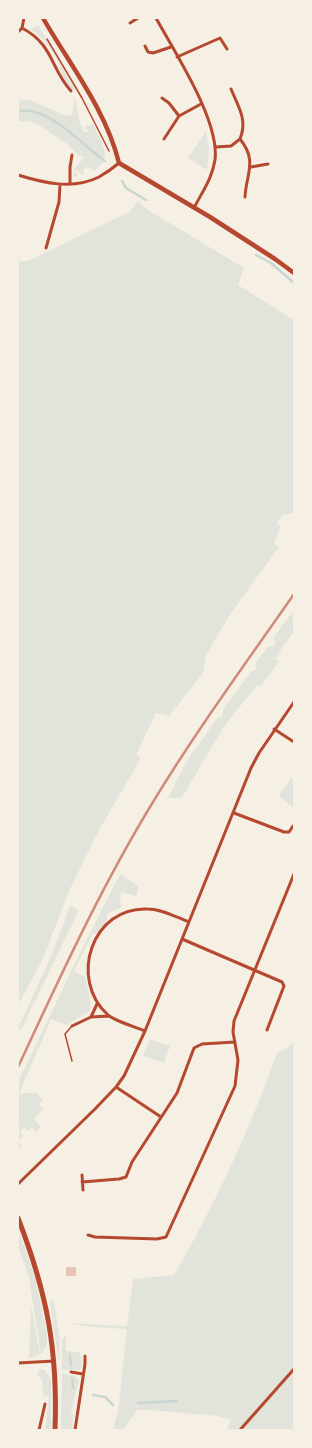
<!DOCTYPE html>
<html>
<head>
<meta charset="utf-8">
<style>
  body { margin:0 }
  #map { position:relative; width:312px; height:1448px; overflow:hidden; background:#f6efe4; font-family:Roboto,sans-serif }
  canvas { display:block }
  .frame { position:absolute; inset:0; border:19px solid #f6efe4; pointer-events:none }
</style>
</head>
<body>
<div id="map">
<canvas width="312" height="1448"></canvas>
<div class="frame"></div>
</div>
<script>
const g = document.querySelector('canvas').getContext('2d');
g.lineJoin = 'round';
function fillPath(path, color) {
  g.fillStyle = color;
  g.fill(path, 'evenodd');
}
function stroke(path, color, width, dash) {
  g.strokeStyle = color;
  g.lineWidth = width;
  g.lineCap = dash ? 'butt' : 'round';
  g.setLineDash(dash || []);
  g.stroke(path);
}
fillPath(new Path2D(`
  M38 25 76 91C63 86 61 69 56 57 51 48 40 34 30 29Z
  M75 96 79 120 84 132H88L85 127 93 124C101 143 115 158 93 171L90 167 83 169 84 174 82 175 76 170 75 172 78 176 74 177C74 163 79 166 84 157L79 156 67 144 39 125 29 121 18 122V99L32 101 64 115 72 116Z
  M206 131 209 149 207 170 188 158Z
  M138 201 148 210 244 268 238 285 294 320V513L283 515 277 523 281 526 274 543 279 547 231 613 206 655 203 673 169 716 156 713 136 755 141 758 99 830 69 891 42 961 18 1005V261H28L129 212Z
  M294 610V632L280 650 282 651 275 659 279 662 260 687 257 685 223 728 184 794 180 798H168L185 764 217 718 222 717 223 710 251 671 256 670 255 664 268 647H273L276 642 273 638Z
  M291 778 294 780V809L279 796Z
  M120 874 139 887 136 896 121 892 120 902 122 907 107 914 106 917 108 920 95 934 93 933 74 971 85 977 90 997V1011L67 1025 51 1019 19 1094 36 1092 43 1100 38 1104 43 1109 34 1119 41 1127 36 1132 32 1127 28 1131 24 1127 20 1132 24 1136 18 1141 22 1146 18 1150V1082L79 955Z
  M70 906 79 910 23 1026 18 1033V1024L21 1022 52 954Z
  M150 1039 170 1046 164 1063 143 1056Z
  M294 1041V1430H227L231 1420C214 1414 208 1415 191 1414 173 1412 155 1410 137 1410L123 1430H113L118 1411 127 1329 92 1327 66 1323 127 1326 133 1279 174 1275C215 1205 250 1129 277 1053L288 1048Z
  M18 1230 35 1277 47 1335V1344L41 1355 29 1277 18 1247Z
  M51 1299 54 1302 60 1338 59 1364 50 1302Z
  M31 1306 40 1354 29 1358Z
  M66 1336V1351L80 1352 82 1367 79 1370H62V1339Z
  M40 1369 45 1370 51 1380V1430H45L49 1396 43 1395 42 1380 37 1374Z
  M62 1373 77 1377 79 1381 71 1412 73 1415 72 1430H61Z`), '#e2e4dc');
stroke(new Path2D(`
  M18 111C48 105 82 145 105 161
  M122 181 126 188 146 200
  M256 255 271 263 294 283
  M70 1356 71 1366
  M72 1379 73 1388
  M93 1395 105 1397 113 1405
  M138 1403 177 1401`), '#c9d6d2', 2.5);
fillPath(new Path2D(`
  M66 1267H76V1276H66Z`), '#e6c5b7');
stroke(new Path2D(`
  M47 39 82 98 109 151`), '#b5482f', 1.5);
stroke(new Path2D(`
  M72 1026 65 1034 72 1061`), '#b5482f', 1.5);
stroke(new Path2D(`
  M156 18C175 53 220 121 215 160 212 179 202 192 194 208
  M130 23 138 18
  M22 28C54 45 50 68 71 91
  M18 32 22 28 24 18
  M145 46 148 52 153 53 171 47
  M177 57 220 38 227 49
  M231 89C238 106 248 120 240 139 258 161 246 174 245 197
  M162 98 169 103 179 116
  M164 139 179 116 201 104
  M216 147 231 146 240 139
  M251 167 268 164
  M18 175C44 183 73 190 99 177 106 173 113 168 119 163
  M70 184V167L72 155
  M46 248 59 202 60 185
  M274 729 294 742
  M234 813 284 832H289L293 826
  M182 939 282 982 284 986 267 1030
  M91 1017 97 1004
  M72 1026 91 1017 109 1016
  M145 1031C135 1027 115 1021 108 1015 68 979 92 906 148 909 162 909 176 917 189 922
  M116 1087 161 1117
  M82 1175 83 1190
  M82 1182 119 1179 126 1177 132 1162 177 1093 194 1048 202 1044 235 1042
  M18 1184 95 1109 116 1087 124 1076 145 1031 251 768 259 753 294 702
  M88 1235 95 1237 157 1239 166 1237 235 1086 238 1060 233 1032 234 1021 294 874
  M18 1363 54 1361
  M71 1372 83 1374
  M39 1430 45 1404
  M75 1430 85 1364V1356
  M240 1430 294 1369`), '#b5482f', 3);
stroke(new Path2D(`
  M43 18C70 65 106 110 119 163L210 217 275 259 294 273`), '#b5482f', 4.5);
stroke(new Path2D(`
  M18 1218C47 1293 58 1350 55 1430`), '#b5482f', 5);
stroke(new Path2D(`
  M18 1067C60 977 101 887 153 802 196 731 246 663 294 594`), '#cf8b77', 2.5);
</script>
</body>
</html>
